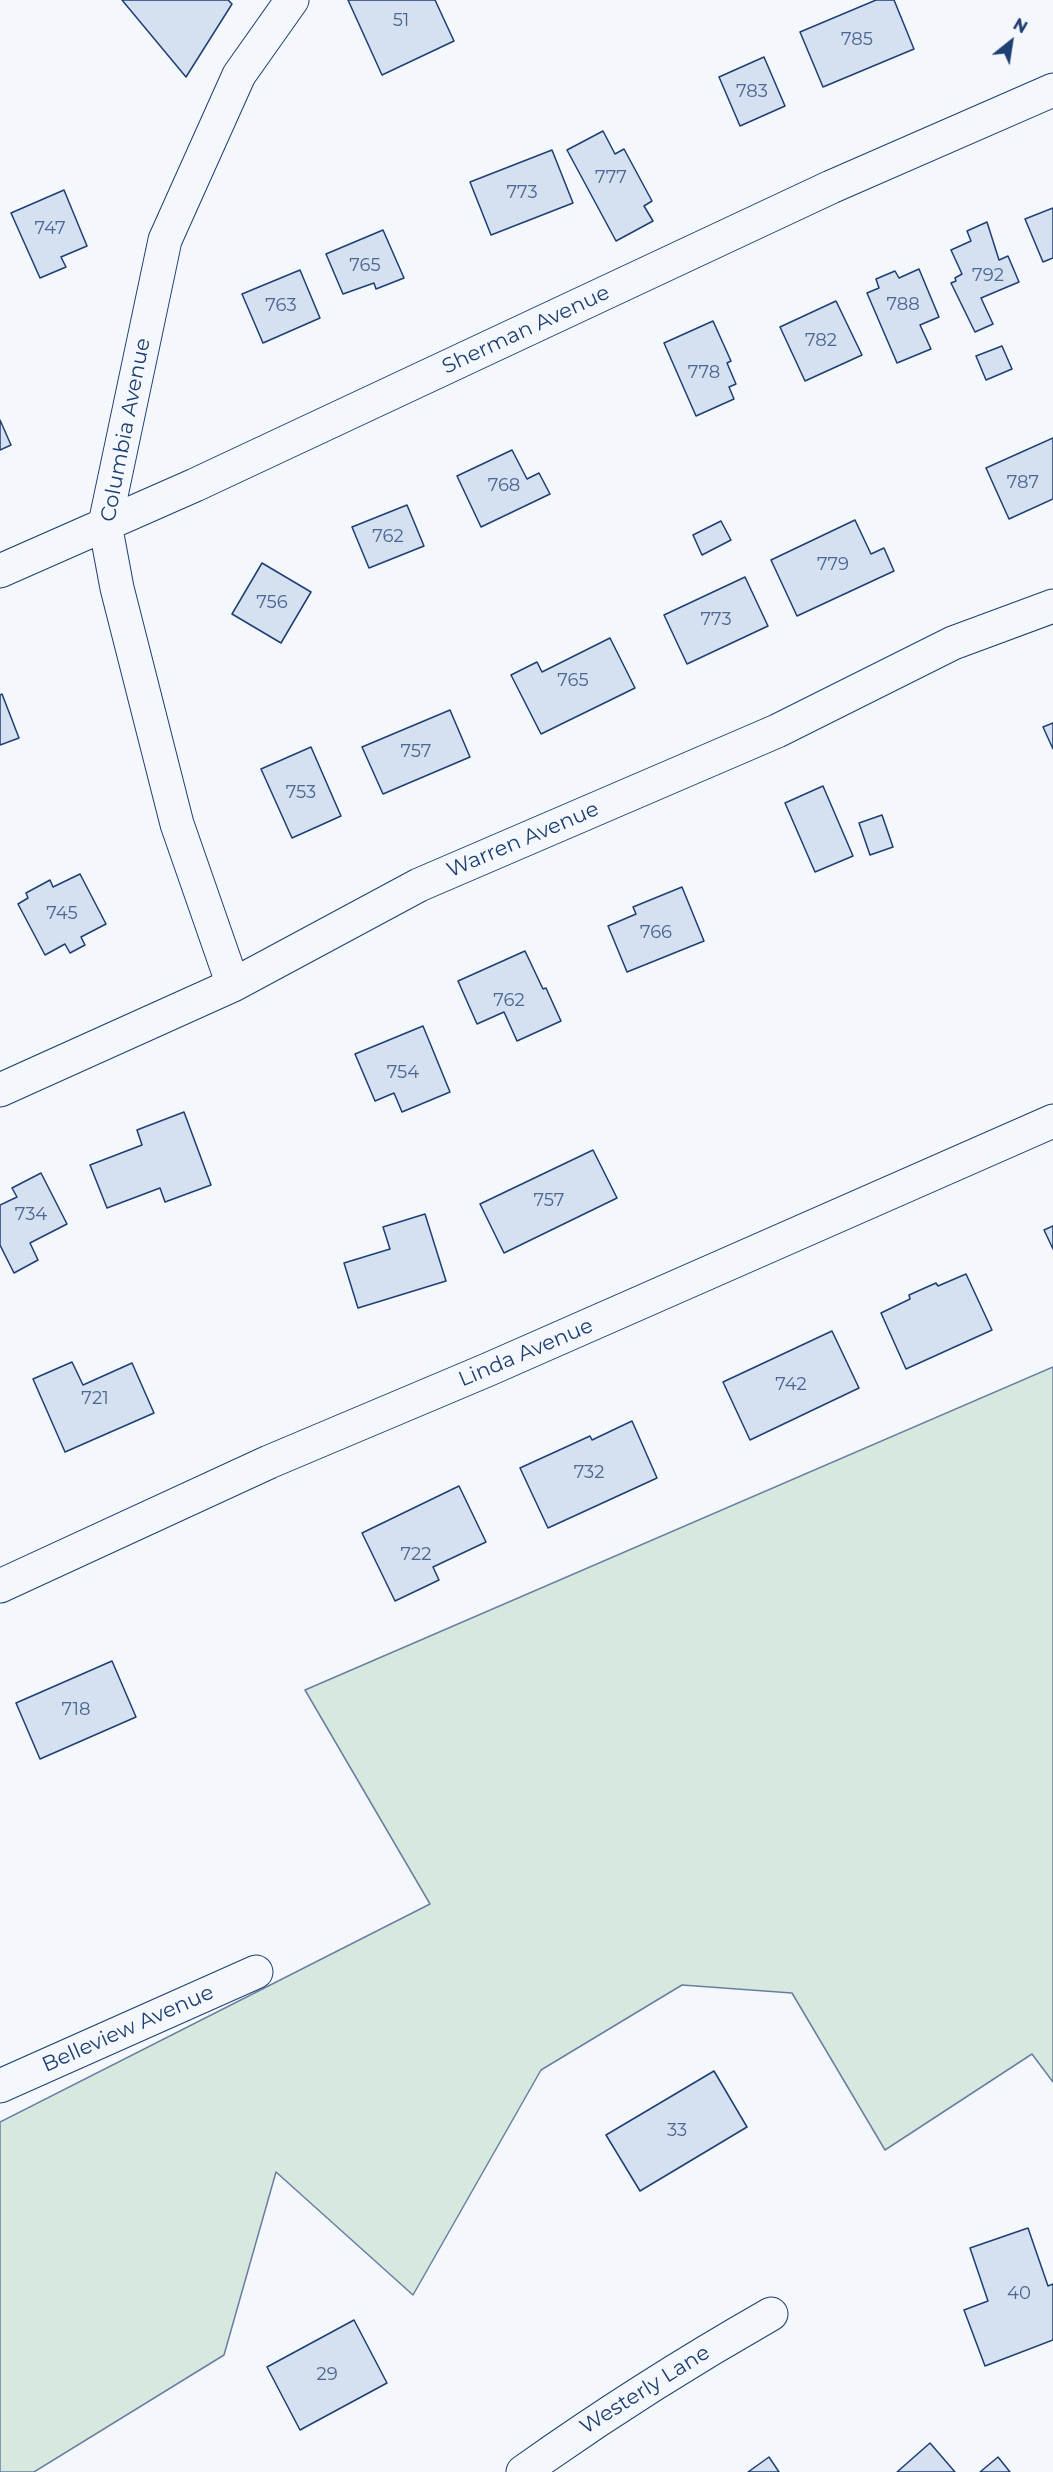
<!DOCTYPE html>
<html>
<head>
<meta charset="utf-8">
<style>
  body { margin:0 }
  #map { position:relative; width:1053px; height:2472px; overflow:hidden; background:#f4f7fb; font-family:Montserrat,sans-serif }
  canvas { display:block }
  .north { position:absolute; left:981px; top:12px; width:60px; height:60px; -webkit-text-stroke:4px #f4f7fb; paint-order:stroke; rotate:30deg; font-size:16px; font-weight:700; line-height:24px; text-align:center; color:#1d3f73 }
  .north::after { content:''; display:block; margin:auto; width:21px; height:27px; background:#1d3f73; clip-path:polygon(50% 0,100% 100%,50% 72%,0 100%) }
</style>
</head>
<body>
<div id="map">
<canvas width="1053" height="2472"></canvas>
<div class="north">N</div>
</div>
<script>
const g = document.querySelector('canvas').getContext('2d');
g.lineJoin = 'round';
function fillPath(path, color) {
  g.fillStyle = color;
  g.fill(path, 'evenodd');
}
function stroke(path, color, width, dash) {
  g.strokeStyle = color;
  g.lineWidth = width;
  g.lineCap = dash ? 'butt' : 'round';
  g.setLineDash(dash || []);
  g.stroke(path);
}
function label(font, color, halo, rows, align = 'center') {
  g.font = font + ' Montserrat,sans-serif';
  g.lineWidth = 4.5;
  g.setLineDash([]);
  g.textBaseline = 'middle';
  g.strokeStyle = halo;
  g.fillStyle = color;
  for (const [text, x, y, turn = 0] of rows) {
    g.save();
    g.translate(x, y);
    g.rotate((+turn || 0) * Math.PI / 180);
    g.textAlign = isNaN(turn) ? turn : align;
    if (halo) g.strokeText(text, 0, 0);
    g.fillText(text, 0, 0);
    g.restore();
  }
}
const green = new Path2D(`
  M1053 1367V2082L1032 2054 885 2150 792 1993 682 1985 541 2070 413 2295 276 2172 224 2355 34 2472H0V2122L430 1904 305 1690Z`);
fillPath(green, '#d7e8df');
stroke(green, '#687fa3', 1.5);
const building = new Path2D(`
  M122 0H228L232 4 186 77Z
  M348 0H435L454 41 382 75Z
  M876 0H894L914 49 823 87 800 32Z
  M764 57 785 106 740 126 719 77Z
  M603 131 615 154 624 149 652 201 644 206 653 221 616 241 567 150Z
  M552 150 573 203 491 235 470 182Z
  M64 190 87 246 61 257 66 267 40 278 11 213Z
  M1053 208V258L1043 262 1025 219Z
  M987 222 999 260 1008 256 1019 282 981 298 993 324 975 332 951 283 956 281 955 278 962 274 951 250 971 241 967 231Z
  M383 230 404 278 376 289 374 283 343 294 326 254Z
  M919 269 939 317 920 325 931 349 897 363 867 293 879 288 876 279 895 271 899 278Z
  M300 270 320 318 263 343 242 294Z
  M836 301 862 355 805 381 780 327Z
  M713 321 731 361 727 363 736 384 729 387 734 399 696 416 664 343Z
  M1002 346 1012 369 986 380 976 356Z
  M0 420 11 445 0 450Z
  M1053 438V499L1009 519 986 468Z
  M512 450 527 479 539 473 550 494 481 527 457 476Z
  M407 505 424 546 369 568 352 527Z
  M855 520 871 554 884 548 894 571 797 616 771 560Z
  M721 521 731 540 702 555 693 535Z
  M262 563 311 592 281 643 232 614Z
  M745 577 768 626 687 664 664 615Z
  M610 638 635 688 541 734 511 675 537 662 542 672Z
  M2 694 19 738 0 745V695Z
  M450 710 470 757 383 794 362 747Z
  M1053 723V749L1043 727Z
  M311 747 341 816 292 838 261 769Z
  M823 786 853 856 815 872 785 803Z
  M882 815 893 847 870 855 859 823Z
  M80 874 106 924 81 937 85 945 70 953 65 944 45 955 18 904 28 898 26 893 50 880 53 887Z
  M682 887 704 941 627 972 608 926 636 914 633 907Z
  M525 951 543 989 546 988 561 1021 517 1041 504 1012 477 1024 458 981Z
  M423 1026 450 1092 402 1112 394 1093 375 1101 355 1054Z
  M184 1112 211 1185 165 1202 160 1188 107 1208 90 1165 142 1145 137 1130Z
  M593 1150 617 1198 504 1253 480 1204Z
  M41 1173 67 1224 30 1243 38 1260 14 1273 0 1245V1205L17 1197 12 1188Z
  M425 1214 446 1281 358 1308 344 1263 390 1249 383 1227Z
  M1053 1226V1249L1044 1230Z
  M966 1274 992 1330 906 1369 881 1313 910 1299 909 1295 936 1283 938 1286Z
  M832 1331 859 1388 750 1440 723 1382Z
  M72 1362 83 1385 132 1363 154 1413 65 1452 33 1379Z
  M632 1421 657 1478 548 1528 520 1468 590 1436 592 1440Z
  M459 1486 486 1542 433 1567 439 1580 395 1601 362 1533Z
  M112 1661 136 1717 40 1759 16 1703Z
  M714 2071 747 2127 640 2191 606 2135Z
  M1028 2228 1048 2286 1053 2284V2340L985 2366 964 2310 988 2301 970 2248Z
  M354 2320 387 2383 300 2430 267 2367Z
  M930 2443 955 2472H897Z
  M769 2457 779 2472H748Z
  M998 2457 1010 2472H980Z`);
fillPath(building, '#d5e0f0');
stroke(building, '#1d3f73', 1.5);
const minor = new Path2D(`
  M0 571 195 485 831 187 1053 90
  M233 985 177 824 117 588 105 524 165 240 239 75 292 0
  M0 1090 233 985 419 885 777 731 953 643 1053 606
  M0 1586 269 1462 487 1370 1053 1121
  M0 2086 256 1972
  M523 2472C603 2415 685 2363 771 2314`);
stroke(minor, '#1d3f73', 35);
stroke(minor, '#f4f7fb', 33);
label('18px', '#4b6792', null, [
  ["51",401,21],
  ["785",857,40],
  ["783",752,92],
  ["777",611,178],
  ["773",522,193],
  ["747",50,229],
  ["765",365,266],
  ["792",988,276],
  ["788",903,305],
  ["763",281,306],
  ["782",821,341],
  ["778",704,373],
  ["787",1023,483],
  ["768",504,486],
  ["762",388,537],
  ["779",833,565],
  ["756",272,603],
  ["773",716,620],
  ["765",573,681],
  ["757",416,752],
  ["753",301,793],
  ["745",62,914],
  ["766",656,933],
  ["762",509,1001],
  ["754",403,1073],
  ["757",549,1201],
  ["734",31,1215],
  ["742",791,1385],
  ["721",95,1399],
  ["732",589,1473],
  ["722",416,1555],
  ["718",76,1710],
  ["33",677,2131],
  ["40",1019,2294],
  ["29",327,2375]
]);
label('21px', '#1d3f73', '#f4f7fb', [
  ["Sherman Avenue",526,330,-25],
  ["Columbia Avenue",126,430,-79],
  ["Warren Avenue",523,840,-23],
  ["Linda Avenue",526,1353,-23],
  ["Belleview Avenue",128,2029,-24],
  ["Westerly Lane",645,2390,-32]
]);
</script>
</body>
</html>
